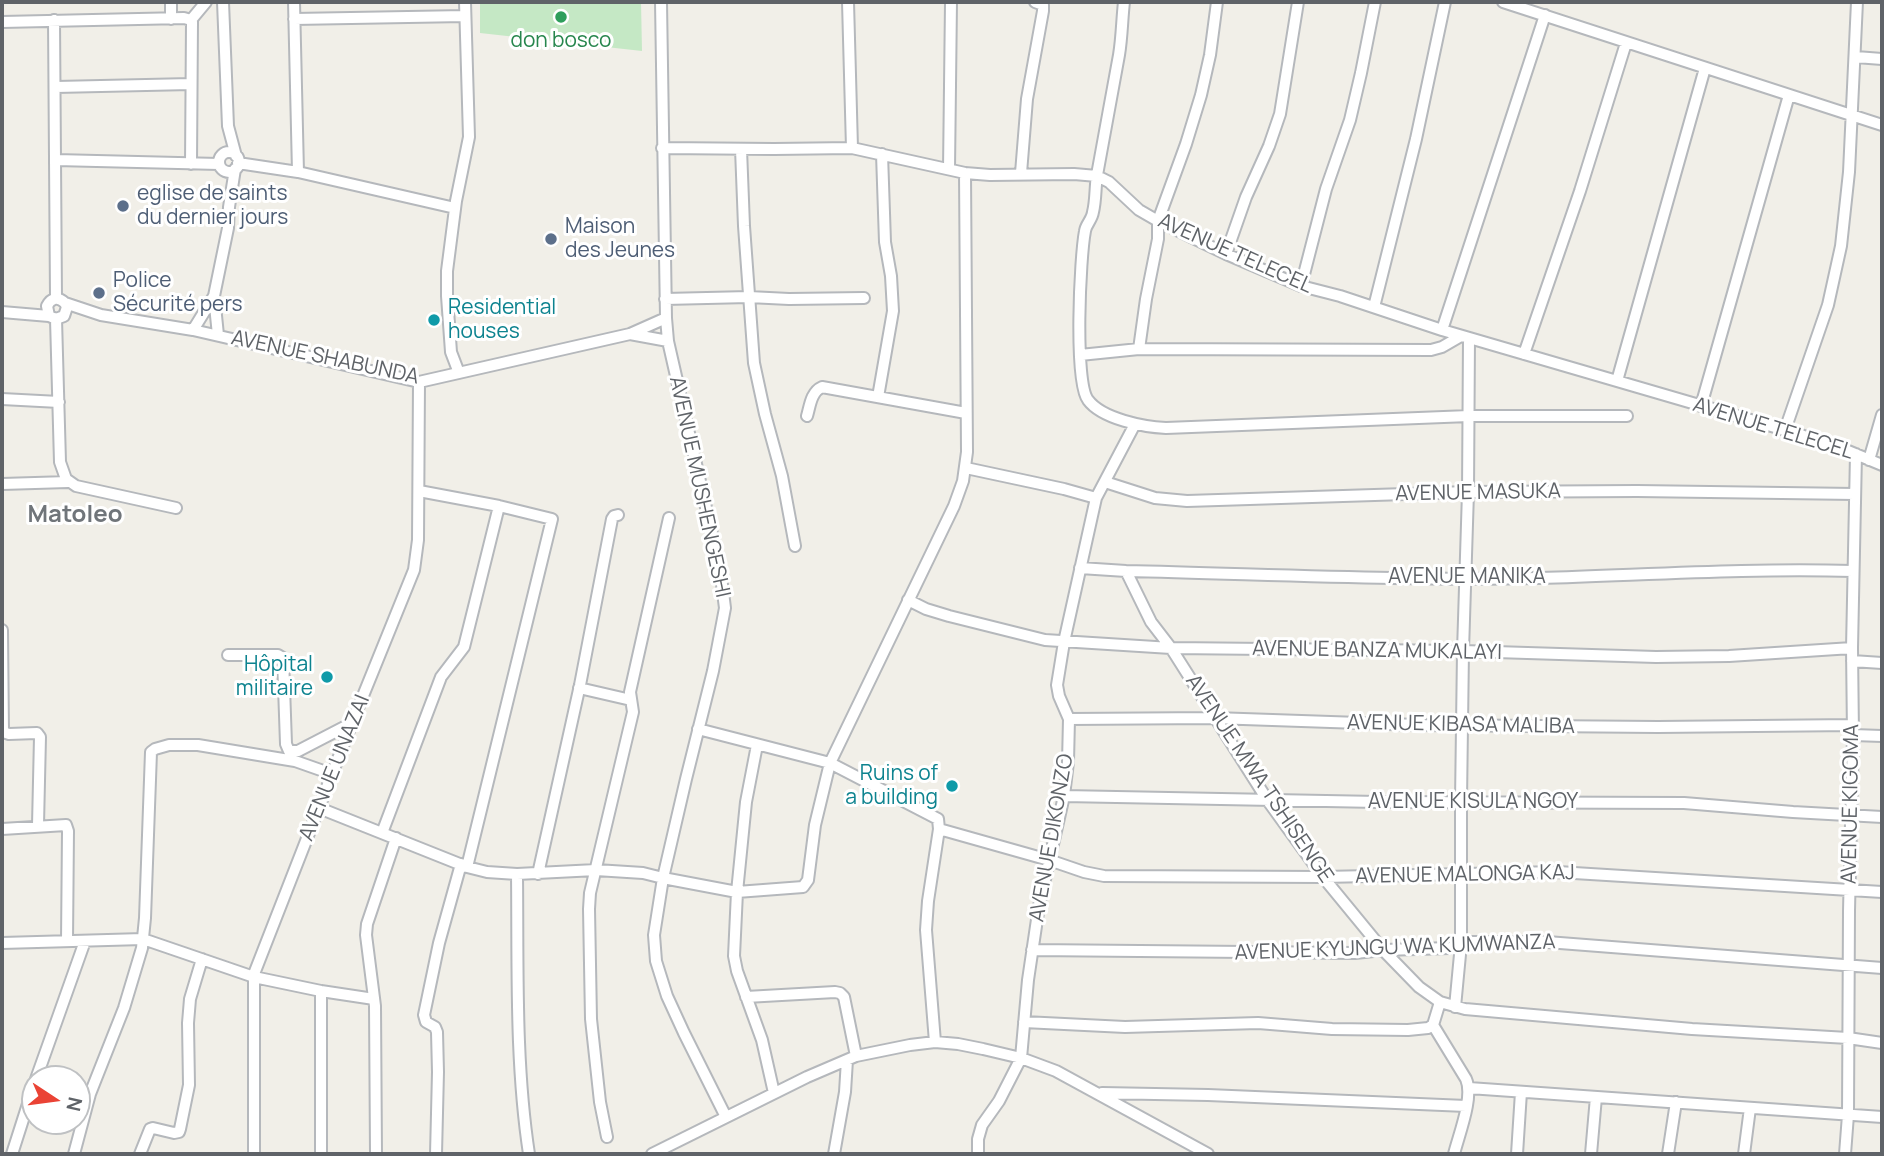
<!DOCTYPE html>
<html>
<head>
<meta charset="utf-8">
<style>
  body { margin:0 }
  #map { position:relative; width:1884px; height:1156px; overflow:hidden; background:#f1efe8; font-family:Manrope,sans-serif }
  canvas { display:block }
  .frame { position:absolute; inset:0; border:4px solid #5f6368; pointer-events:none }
  .north { position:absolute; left:21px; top:1065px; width:70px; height:70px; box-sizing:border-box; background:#fff; border:2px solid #bfc1c3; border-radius:50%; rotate:103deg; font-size:19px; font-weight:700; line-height:28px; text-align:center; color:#5f6368 }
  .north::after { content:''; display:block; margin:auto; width:24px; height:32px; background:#ea4335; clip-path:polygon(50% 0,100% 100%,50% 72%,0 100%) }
</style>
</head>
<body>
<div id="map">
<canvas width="1884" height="1156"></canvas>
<div class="frame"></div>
<div class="north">N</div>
</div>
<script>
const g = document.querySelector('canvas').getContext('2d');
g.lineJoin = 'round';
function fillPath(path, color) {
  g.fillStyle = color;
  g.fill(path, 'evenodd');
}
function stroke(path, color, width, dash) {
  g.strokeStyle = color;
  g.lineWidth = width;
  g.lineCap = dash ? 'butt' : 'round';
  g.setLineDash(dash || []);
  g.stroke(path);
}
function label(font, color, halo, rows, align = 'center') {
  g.font = font + ' Manrope,sans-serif';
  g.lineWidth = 6;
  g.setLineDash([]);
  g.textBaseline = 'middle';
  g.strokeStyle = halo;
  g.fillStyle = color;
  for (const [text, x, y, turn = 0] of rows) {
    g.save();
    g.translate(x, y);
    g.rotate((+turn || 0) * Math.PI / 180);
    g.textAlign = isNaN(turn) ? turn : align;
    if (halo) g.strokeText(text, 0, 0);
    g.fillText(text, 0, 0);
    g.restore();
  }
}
fillPath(new Path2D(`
  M480 2H641L642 51 480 33Z`), '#c5e8c5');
const minor = new Path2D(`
  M171 2V19
  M223 2 228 126 236 156
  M294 2 298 172
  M661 2 666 318 668 341 720 569 725 608 713 671 686 779 663 878 654 935 656 961 667 996 684 1033 726 1117
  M848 2 852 148
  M1124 2C1122 19 1122 37 1119 55 1112 95 1104 135 1097 175 1095 188 1096 200 1093 212 1092 220 1086 224 1085 231 1080 257 1074 382 1088 400 1102 419 1144 427 1166 428L1469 416H1627
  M1503 2 1882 125
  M294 19 465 16
  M54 20 56 298
  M2 22 184 18 191 20
  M1856 57 1882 59
  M56 87 191 84
  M662 148 774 149 852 148 965 173 990 175 1074 174 1097 176 1109 182 1139 210 1158 221 1226 254 1301 286 1340 296 1442 330 1785 430 1841 448 1882 465
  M741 149 744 226 754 363 765 414 782 476 795 546
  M219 162a10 10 0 1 1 20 0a10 10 0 1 1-20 0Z
  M56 160 219 164
  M238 163 298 172 455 208
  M191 164 192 22 191 20 206 2
  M949 169 951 2
  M1021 173 1027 99 1043 11V5L1035 2
  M1226 254 1246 197 1269 146 1280 114 1298 2
  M1301 286 1326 189 1350 120 1361 73 1375 2
  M665 299 749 297 789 299 864 298
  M65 303 67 307 64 316 56 319 49 316 47 306C51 298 58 296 65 303L101 315 193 330 419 382 630 334 666 318
  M1374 307 1416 139 1445 2
  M2 312 49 316
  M56 319 60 462 66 479 76 486 176 508
  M193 330 214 296
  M1442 330 1545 15
  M630 334 668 341
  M218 335 214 296 228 228 229 207 235 169
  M1139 349 1146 299 1158 239V221L1186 144 1201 95 1210 55 1217 2
  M1524 354 1580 191 1626 43
  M1080 355 1139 349 1431 350 1442 347 1461 336
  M459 373 451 352 447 296V271L456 201 469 137 465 2
  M1617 381 1705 68
  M878 397 893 311 891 276 885 242 882 154
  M2 399 59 402
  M1701 406 1789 95
  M807 416C810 406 811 392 822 387L966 413
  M1785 430 1828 305 1841 246 1849 172 1857 2
  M1869 460 1882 415
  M966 468 1064 489 1096 498
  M1105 482 1155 498 1187 501 1468 492 1637 491 1855 494
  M2 484 68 482
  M419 491 499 506 552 519 467 867
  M1080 568 1126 571C1264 574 1402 581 1540 578 1645 575 1748 568 1853 571
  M1126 571 1151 622 1171 648 1268 801 1323 877 1383 950 1419 987 1440 1002 1465 1009 1692 1029 1848 1038 1882 1043
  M908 600 926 609 949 616 1045 640 1171 648 1463 651 1656 657 1729 656 1852 648
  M2 630 3 732 9 734 37 733 40 737 38 825
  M228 655H278L283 658 286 744 289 751H298L352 723
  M1852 661 1882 663
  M579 688 631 700
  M1069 719 1214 718 1418 725 1658 727 1853 725
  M698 729 830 763 938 819 939 829 928 901 926 930 935 1042
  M1853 735 1882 736
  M757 745 746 802 737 892 734 956 737 971 762 1040 774 1093
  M1064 796 1378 802 1684 803 1793 812 1882 817
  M319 808 467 867 487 872 517 874 596 870 643 873 663 878 737 892 803 887 808 880 815 825 830 763 954 506 963 481 967 452 965 173
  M2 829 66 825 68 831 67 941
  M939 829 1049 860 1084 872 1104 876 1323 877 1558 872 1882 892
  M382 833 441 677 464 647 499 506
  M517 874C518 967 515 1062 529 1154
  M538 874 580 685 612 519 614 516 618 515
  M2 943 143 939 254 977 321 991 374 999
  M1032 950 1355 953 1383 950 1450 948 1472 942H1547L1882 968
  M746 997 835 992 840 993 844 997 856 1056
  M1455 1007 1461 944V801L1463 651 1468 492 1469 338
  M1024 1022 1125 1027 1258 1023 1332 1029 1408 1030 1428 1028 1433 1025 1440 1002
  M1433 1025 1466 1079C1474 1097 1459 1134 1454 1154
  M36 1079 85 941
  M1469 1088 1882 1117
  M1102 1093 1208 1095 1466 1106
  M607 1137 600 1102 591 1019 589 909 590 893 633 712 630 692 669 518
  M12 1154 35 1082
  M74 1154 90 1094 124 1008 142 948 145 918 151 752 155 749 169 745H198L295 761 332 774
  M140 1154 150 1129 153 1128 174 1133 179 1132 180 1129 189 1085 188 1023 190 999 202 959
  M254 1154V974L352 723 414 570 418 540 419 382
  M321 1154V991
  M376 1154 375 1006 366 935 367 924 396 838
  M436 1154 438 1072 437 1032 435 1027 426 1022 424 1015 439 943 461 864
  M652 1154 807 1077 856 1056 910 1045 935 1042 958 1044 983 1049 1021 1058 1056 1071 1208 1154
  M834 1154 845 1092 847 1060
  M978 1154V1139L982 1125 999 1101 1021 1058 1028 980 1039 906 1064 796 1068 762 1069 719 1059 696 1057 685 1064 642 1096 498 1135 424
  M1517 1154 1521 1092
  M1591 1154 1596 1097
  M1668 1154 1676 1102
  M1744 1154 1750 1108
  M1845 1154 1848 1115 1849 911 1853 735 1852 648 1856 454`);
stroke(minor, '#b5b8bc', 14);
stroke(minor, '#fff', 10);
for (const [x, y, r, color] of [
  [561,17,7,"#2e9e5b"],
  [123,206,7,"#5c6f8a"],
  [551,239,7,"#5c6f8a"],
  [99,293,7,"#5c6f8a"],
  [434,320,7,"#0f9aa8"],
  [327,677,7,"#0f9aa8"],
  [952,786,7,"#0f9aa8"]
]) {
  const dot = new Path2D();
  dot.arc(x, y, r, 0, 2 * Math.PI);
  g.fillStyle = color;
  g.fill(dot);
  stroke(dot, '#fff', 2.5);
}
label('21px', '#27864d', '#fff', [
  ["don bosco",561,41]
]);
label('21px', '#4e5e75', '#fff', [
  ["eglise de saints",137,194],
  ["du dernier jours",137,218],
  ["Maison",565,227],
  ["des Jeunes",565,251],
  ["Police",113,281],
  ["Sécurité pers",113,305]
], 'left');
label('21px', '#5f6368', '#fff', [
  ["AVENUE TELECEL",1235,254,24],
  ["AVENUE SHABUNDA",325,358,12],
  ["AVENUE TELECEL",1773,429,17],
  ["AVENUE MUSHENGESHI",699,487,78],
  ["AVENUE MASUKA",1478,493,-1],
  ["AVENUE MANIKA",1467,577],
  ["AVENUE BANZA MUKALAYI",1377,651,1],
  ["AVENUE KIBASA MALIBA",1461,725,1],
  ["AVENUE UNAZAI",335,768,-68],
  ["AVENUE MWA TSHISENGE",1259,779,56],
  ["AVENUE KISULA NGOY",1473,802],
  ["AVENUE KIGOMA",1851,804,-89],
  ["AVENUE DIKONZO",1052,838,-80],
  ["AVENUE MALONGA KAJ",1465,875,-1],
  ["AVENUE KYUNGU WA KUMWANZA",1395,948,-2]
]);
label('21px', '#0d838f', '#fff', [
  ["Residential",448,308,"left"],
  ["houses",448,332,"left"],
  ["Hôpital",313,665],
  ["militaire",313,689],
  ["Ruins of",938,774],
  ["a building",938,798]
], 'right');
label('bold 24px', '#70757a', '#fff', [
  ["Matoleo",75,515]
]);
</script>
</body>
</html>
